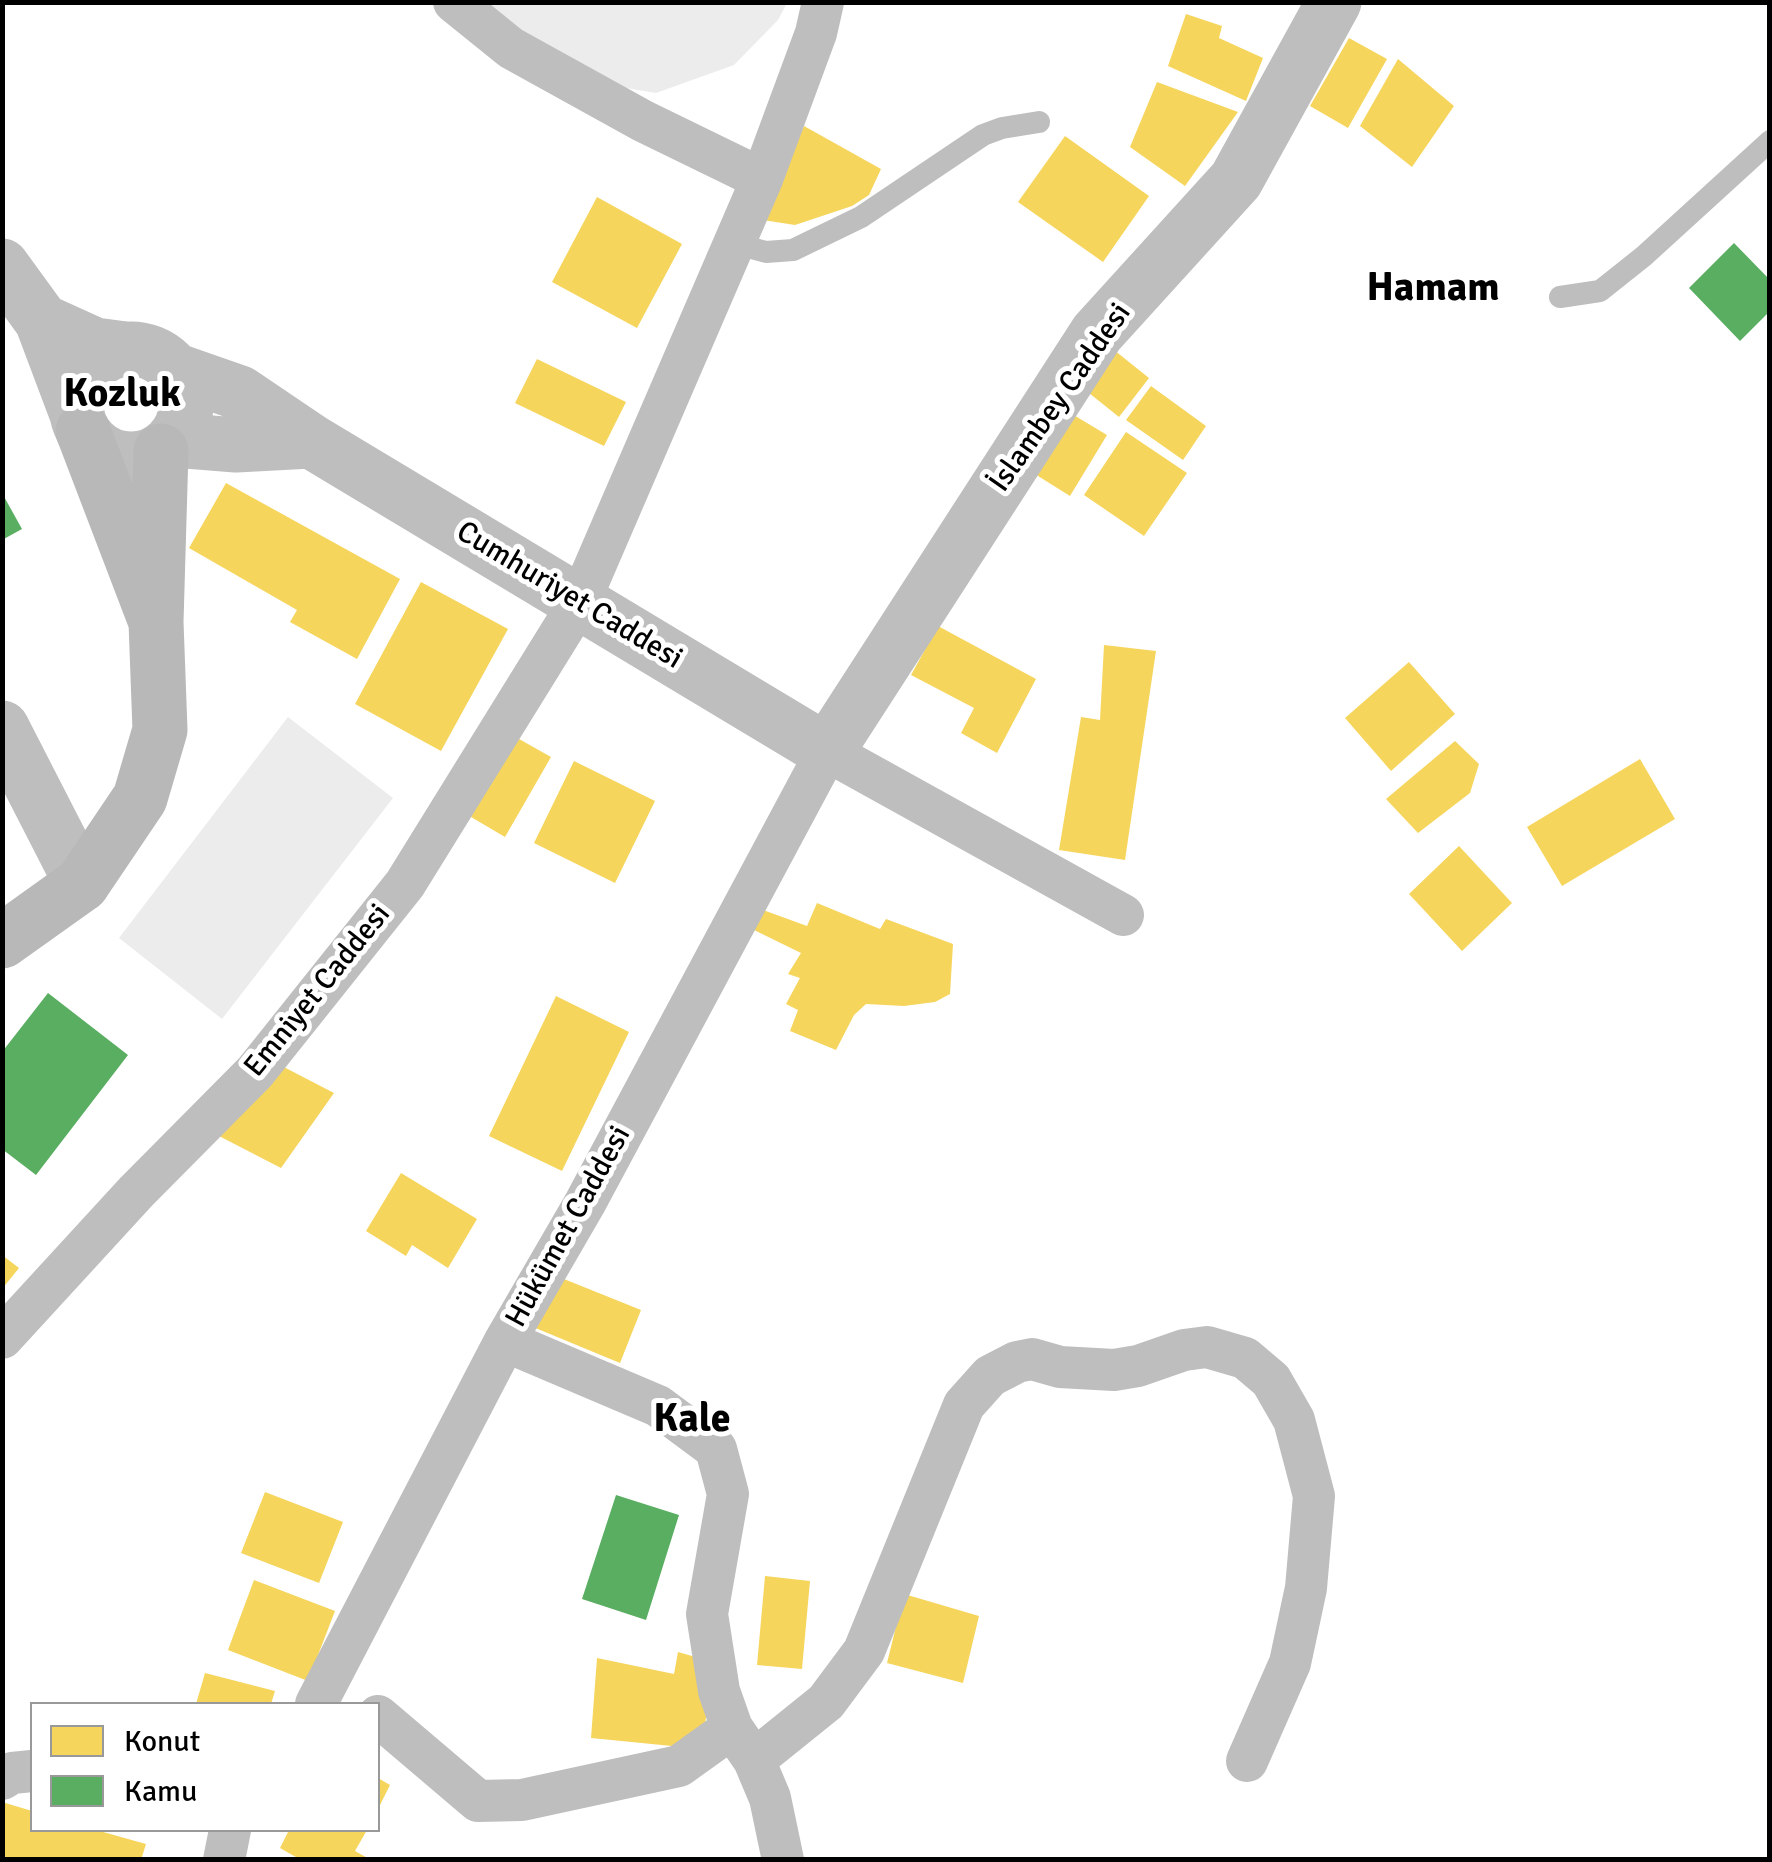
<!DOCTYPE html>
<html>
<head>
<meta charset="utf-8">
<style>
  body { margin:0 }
  #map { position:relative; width:1772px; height:1862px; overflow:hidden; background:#fff; font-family:Signika,sans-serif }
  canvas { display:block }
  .frame { position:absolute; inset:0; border:5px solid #000; pointer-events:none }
  .legend { position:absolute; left:30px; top:1702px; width:350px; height:130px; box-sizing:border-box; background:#fff; border:2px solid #999; margin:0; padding:12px 18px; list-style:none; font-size:30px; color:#000 }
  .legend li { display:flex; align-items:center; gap:20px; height:50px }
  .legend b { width:50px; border:2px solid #999 }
</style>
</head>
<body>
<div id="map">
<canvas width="1772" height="1862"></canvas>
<div class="frame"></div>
<ul class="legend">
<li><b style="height:28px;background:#f6d55c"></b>Konut</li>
<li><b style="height:28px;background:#5aae61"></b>Kamu</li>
</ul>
</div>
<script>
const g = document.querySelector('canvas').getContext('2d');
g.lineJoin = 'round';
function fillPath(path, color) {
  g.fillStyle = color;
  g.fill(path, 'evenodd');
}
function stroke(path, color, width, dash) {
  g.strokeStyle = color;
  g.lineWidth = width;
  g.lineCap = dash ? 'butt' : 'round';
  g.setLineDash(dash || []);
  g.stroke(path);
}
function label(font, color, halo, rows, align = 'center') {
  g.font = font + ' Signika,sans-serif';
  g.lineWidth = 10;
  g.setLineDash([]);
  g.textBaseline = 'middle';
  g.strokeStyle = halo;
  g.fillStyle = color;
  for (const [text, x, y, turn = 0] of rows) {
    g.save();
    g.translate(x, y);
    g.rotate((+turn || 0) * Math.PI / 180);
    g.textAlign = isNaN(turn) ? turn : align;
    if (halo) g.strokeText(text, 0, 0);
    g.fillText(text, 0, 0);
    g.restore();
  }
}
fillPath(new Path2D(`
  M466 3H787L778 20 734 65 656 93 608 85Z
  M288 717 393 798 222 1019 119 938Z`), '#ececec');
fillPath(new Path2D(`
  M1186 14 1222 26 1219 38 1263 58 1246 101 1168 66Z
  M1349 38 1387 59 1348 128 1310 106Z
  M1398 59 1454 106 1412 167 1360 126Z
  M1157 82 1238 112 1185 186 1130 147Z
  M804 126 881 169 869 195 852 206 795 225 763 220Z
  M1065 136 1149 196 1103 262 1018 202Z
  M597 197 682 244 637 328 552 282Z
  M1114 350 1149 378 1119 417 1084 389Z
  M537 359 626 402 604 446 515 403Z
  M1151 386 1206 426 1183 460 1126 420Z
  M1067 411 1107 435 1070 496 1030 471Z
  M1126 432 1187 473 1144 536 1084 495Z
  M226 483 400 579 357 659 290 622 297 610 189 548Z
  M421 582 508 629 441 751 355 704Z
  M938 626 1036 679 997 753 961 733 974 708 911 675Z
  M1104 645 1156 651 1125 860 1059 850 1081 717 1100 720Z
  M1409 662 1455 714 1391 771 1345 718Z
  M512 735 551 757 505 837 466 814Z
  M1455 741 1479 764 1470 793 1418 833 1386 799Z
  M1640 759 1675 819 1562 886 1527 827Z
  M574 761 655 801 615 883 534 843Z
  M1459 846 1512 903 1462 951 1409 894Z
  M817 903 880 929 886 919 953 944 950 994 935 1002 904 1006 866 1004 854 1015 836 1050 790 1031 798 1010 786 1004 800 978 788 974 801 953 754 930 763 910 807 926Z
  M556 996 629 1032 562 1171 489 1136Z
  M278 1064 334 1093 281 1168 219 1136Z
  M401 1173 477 1219 448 1268 412 1245 406 1256 366 1231Z
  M2 1255 19 1268 2 1289Z
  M554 1275 641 1310 620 1363 533 1327Z
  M265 1492 343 1522 319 1583 241 1553Z
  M765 1576 810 1581 802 1669 757 1665Z
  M254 1580 335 1611 308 1681 228 1650Z
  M904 1594 979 1616 963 1683 887 1663Z
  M678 1652 713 1662 702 1749 591 1738 597 1658 674 1674Z
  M205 1673 275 1691 271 1704H196Z
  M378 1778 390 1785 378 1809Z
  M2 1802 32 1811V1830H96L146 1844 141 1860H2Z
  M289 1830H367L355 1851 371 1860H301L280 1848Z`), '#f6d55c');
fillPath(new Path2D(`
  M1734 243 1770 280V311L1740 341 1689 288Z
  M2 493 22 529 2 540Z
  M48 993 128 1055 36 1175 2 1149V1052Z
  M616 1495 679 1515 646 1620 582 1599Z`), '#5aae61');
stroke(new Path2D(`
  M733 243 766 252 793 250 861 217 983 135 1002 128 1039 122
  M1560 297 1600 291 1644 256 1770 141`), '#bebebe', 22);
stroke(new Path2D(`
  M454 2 511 48 643 121 762 179
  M2 1338 136 1192 255 1072 405 884 579 603 762 179 816 33 823 2
  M505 1341 658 1406 716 1449 728 1494 707 1614 719 1691 732 1728 754 1760 770 1798 783 1860
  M316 1704 505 1341 585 1203 827 751 1123 915
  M378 1716 478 1801 522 1800 679 1766 732 1728
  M754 1760 826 1702 864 1651 964 1405 990 1376 1017 1362 1032 1359 1060 1367 1114 1370 1138 1366 1184 1350 1207 1347 1245 1358 1271 1380 1294 1420 1314 1496 1306 1588 1290 1663 1247 1761
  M2 1779 12 1773 32 1771
  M224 1860 230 1830`), '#bebebe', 42);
stroke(new Path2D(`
  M2 266 42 321
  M76 404a55 55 0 1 1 110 0a55 55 0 1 1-110 0Z
  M77 414 42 321 95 345 125 349
  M174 440 236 445 311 441 240 393 174 370
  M311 441 827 751 1097 333 1236 180 1334 2
  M2 728 82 884`), '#bebebe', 55);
stroke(new Path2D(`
  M83 431 156 622 161 451
  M2 941 82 884 140 798 160 730 156 622`), '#b8b8b8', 55);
label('30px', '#000', '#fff', [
  ["İslambey Caddesi",1061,398,-55],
  ["Cumhuriyet Caddesi",569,596,31],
  ["Emniyet Caddesi",318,991,-51],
  ["Hükümet Caddesi",569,1227,-61]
]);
label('bold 40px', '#000', '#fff', [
  ["Hamam",1433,289],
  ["Kozluk",122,395],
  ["Kale",692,1420]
]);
</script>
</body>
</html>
